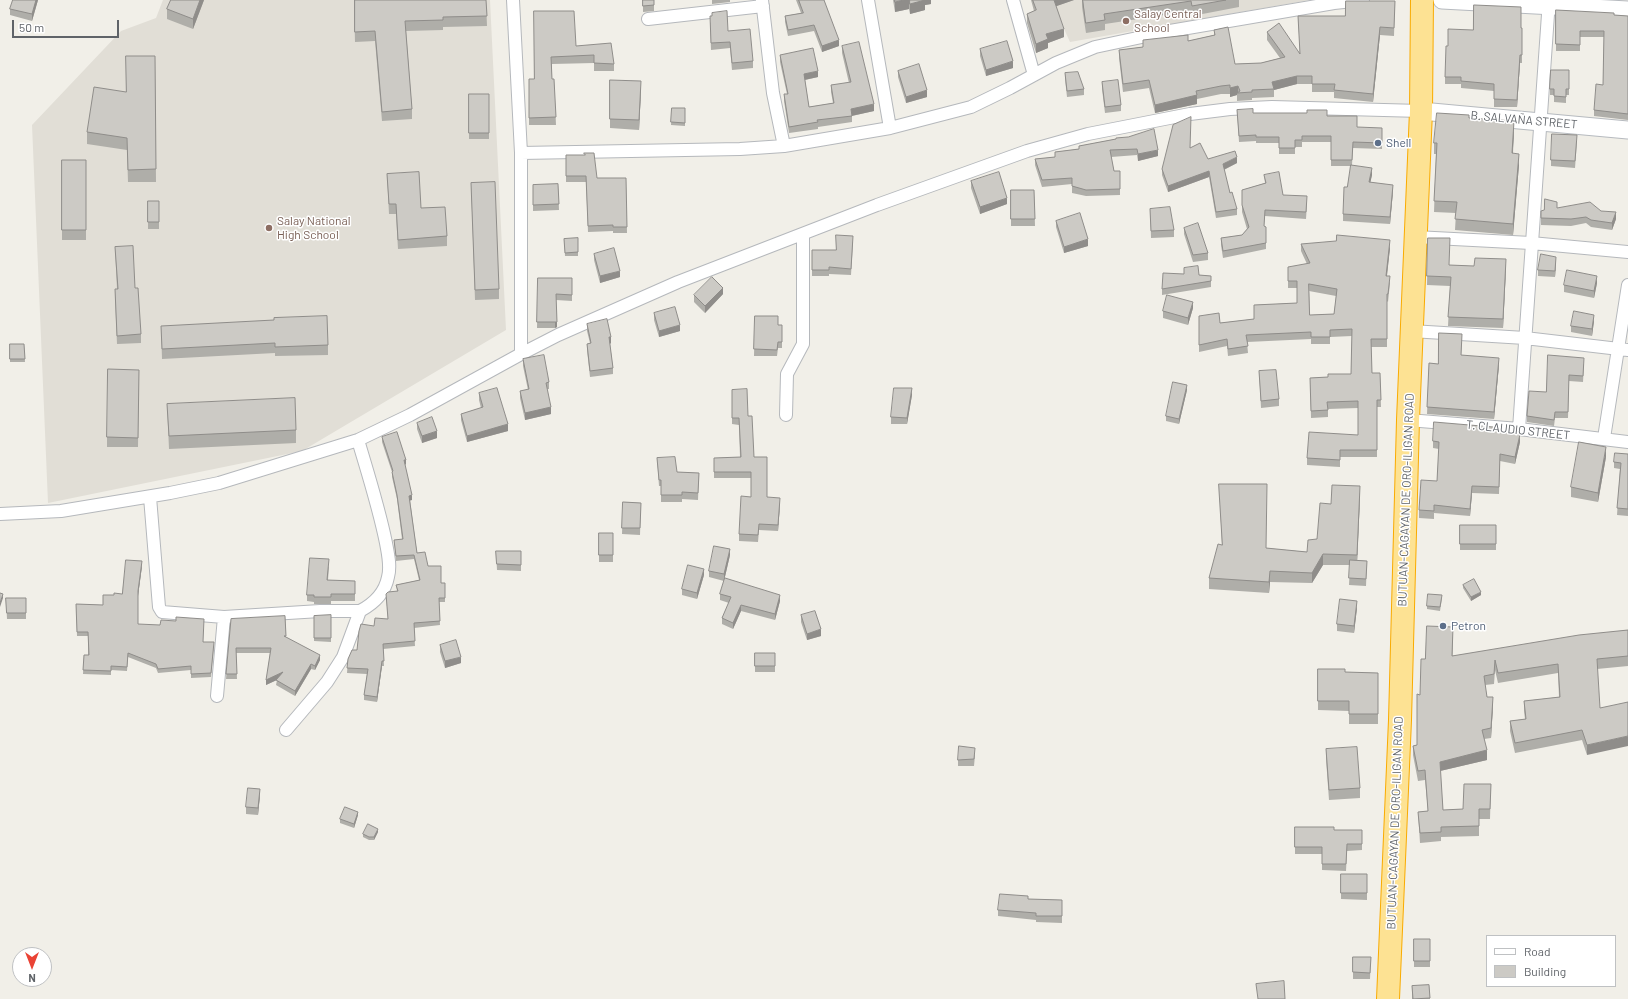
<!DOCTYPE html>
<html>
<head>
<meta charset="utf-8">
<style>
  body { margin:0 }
  #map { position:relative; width:1628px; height:999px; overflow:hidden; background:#f1efe8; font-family:Barlow,sans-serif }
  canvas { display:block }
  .legend { position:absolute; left:1486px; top:935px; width:130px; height:52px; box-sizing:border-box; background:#fff; border:1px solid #bfc1c3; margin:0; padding:5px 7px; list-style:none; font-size:12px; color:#5f6368 }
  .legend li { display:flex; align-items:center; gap:8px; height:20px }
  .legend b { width:20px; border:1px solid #bfc1c3 }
  .north { position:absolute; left:12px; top:947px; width:40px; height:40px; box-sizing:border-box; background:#fff; border:1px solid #bfc1c3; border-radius:50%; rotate:180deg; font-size:11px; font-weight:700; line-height:16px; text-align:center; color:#5f6368 }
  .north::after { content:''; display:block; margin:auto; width:14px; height:18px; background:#ea4335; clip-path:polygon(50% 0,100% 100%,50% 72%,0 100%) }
  .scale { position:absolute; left:12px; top:20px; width:107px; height:18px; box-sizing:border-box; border:2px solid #5f6368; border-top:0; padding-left:5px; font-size:12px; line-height:14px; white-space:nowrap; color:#5f6368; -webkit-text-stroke:3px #fff; paint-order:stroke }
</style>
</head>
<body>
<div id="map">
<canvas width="1628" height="999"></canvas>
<ul class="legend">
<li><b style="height:5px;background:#fff"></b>Road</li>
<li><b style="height:11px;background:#cccac5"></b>Building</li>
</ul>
<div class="north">N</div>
<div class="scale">50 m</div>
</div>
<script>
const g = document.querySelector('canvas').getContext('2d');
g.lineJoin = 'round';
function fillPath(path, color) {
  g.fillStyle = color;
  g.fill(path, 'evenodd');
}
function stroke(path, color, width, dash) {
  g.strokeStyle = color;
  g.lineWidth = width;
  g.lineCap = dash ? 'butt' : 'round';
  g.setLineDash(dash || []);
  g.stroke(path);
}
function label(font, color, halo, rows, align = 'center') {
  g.font = font + ' Barlow,sans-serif';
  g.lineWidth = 3;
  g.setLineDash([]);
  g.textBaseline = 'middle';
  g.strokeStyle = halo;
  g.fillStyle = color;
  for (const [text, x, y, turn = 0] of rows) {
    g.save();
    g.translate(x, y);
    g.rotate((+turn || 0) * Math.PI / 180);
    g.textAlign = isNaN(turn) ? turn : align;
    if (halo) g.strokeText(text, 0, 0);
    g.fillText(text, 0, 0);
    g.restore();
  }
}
fillPath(new Path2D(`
  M163 0H490L506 330 302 451 48 503 32 125 121 31 156 18Z
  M1051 0H1310L1070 42Z`), '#e1ded6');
const street = new Path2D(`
  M513 0 521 153V354
  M762 0 773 93 784 146
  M868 0 890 128
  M1013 0 1034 75
  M648 19 763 6
  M521 153 740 149 784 146 890 128 971 107 1010 88 1056 63 1095 47 1170 31 1334 3 1363 0
  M1415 237 1531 243 1628 252
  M1411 331 1525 338 1628 350
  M786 415 787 374 803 344V235
  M1408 420 1519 429 1628 442
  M1519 429 1549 0
  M1604 438 1628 285
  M150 497 159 607 162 612 224 617 320 611H360
  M0 514 61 511 170 493 219 483 358 440 410 415 521 354 558 335 678 282 877 205 1027 151 1088 134 1190 114 1230 109 1272 107 1421 111
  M217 696 224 617
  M286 730 327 682 343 657 360 611C375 603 385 593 388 577 391 566 388 554 386 543 379 508 368 474 358 440`);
const secondary = new Path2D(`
  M1442 0 1628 10
  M1421 111 1628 130`);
const highway = new Path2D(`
  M1388 999 1400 720 1408 420 1421 111 1422 0`);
stroke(street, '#b5b8bc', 14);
stroke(secondary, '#b6babf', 19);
stroke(highway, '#f9ab00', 24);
stroke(street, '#fff', 12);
stroke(secondary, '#fff', 17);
stroke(highway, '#fde293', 22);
fillPath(new Path2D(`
  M13 0H38L32 21 10 15V9Z
  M171 0H204L193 29 167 19V9Z
  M354 0H486L487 26 443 27V30L406 31 412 109V119L382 121 375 41 355 42Z
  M643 0H654V11L643 12Z
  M712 0H730V2L712 4Z
  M796 0H824L839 46 822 52 814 31 788 36 785 22V16L801 13Z
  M893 0H931V4L925 5V10L910 14 909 9 895 12Z
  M1031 0H1074L1056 6 1064 37 1048 43V48L1036 53 1027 23V14L1034 11Z
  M1082 0H1239V7L1192 16 1191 11 1105 24V30L1086 33 1082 7Z
  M1395 1 1394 36 1380 35 1373 102 1334 98V92H1312V84H1297L1274 90V97L1252 98V100L1237 101V95L1230 97V94H1221L1197 99V104L1155 113 1149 88 1123 92 1119 58V50L1143 47V40L1188 41 1214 35V30L1235 64 1261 63 1280 58 1267 40V32L1300 53 1298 16H1345Z
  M1556 10 1628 16V120L1594 116V110L1603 85 1604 37H1580V51H1556Z
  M534 11 576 46 614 64V71H594V63L552 64V79H554L556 125H529V79H534Z
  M710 22 728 31 753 61V68L732 70 730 48 711 50Z
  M1522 28V63H1520L1517 107H1494V91L1461 88V84H1445V77L1448 46 1473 30Z
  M842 46 874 111 852 116V122L818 127V129L789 133 784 101V94H787L780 62V55L818 77 805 80 809 107 833 103 831 92V85L849 83 842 53Z
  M980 49 1013 68 986 76 980 56Z
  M155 56 156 182H128L127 150 87 144V132L126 92Z
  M1569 70V95H1566V103L1554 102V95H1550V89Z
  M898 71 927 97 906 103 898 77Z
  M1065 73 1084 89V95L1067 97 1065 79Z
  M610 80 641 90 639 130 610 128Z
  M1102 82 1121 105V111L1105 113 1102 89Z
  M469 94H489V139H469Z
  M672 108H685V126L671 125Z
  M1237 110 1253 113 1327 116 1357 127 1382 135V149L1353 148 1352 165 1372 175 1370 182 1393 191 1390 224 1343 221V214L1351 166H1331V142H1302V147H1295V154H1279V143H1256V141L1239 142Z
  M1469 118 1514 132 1513 153 1519 165 1513 235 1455 230 1456 213 1434 212 1436 154H1434V143Z
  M1116 139 1158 156 1138 161 1137 155 1111 157 1114 171H1120V195L1086 196 1072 193V184L1042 187 1035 165V159L1055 157V152L1079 149V146Z
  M1577 141 1575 168 1551 166V160Z
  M1190 148 1208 159 1237 163 1224 170 1230 193 1237 209V215L1216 218 1209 177 1168 192 1162 175V169Z
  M566 155 597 178H626L627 233H613V231L588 232 586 182H566Z
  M62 160H86V240H62Z
  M387 174 447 236V246L398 249 396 214H389Z
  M1264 175 1283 195 1307 203 1306 219 1265 216 1264 226 1266 227V249L1223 258 1221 245V238L1242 235 1247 229 1242 212V190L1265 183Z
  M971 181 1007 204 980 214 971 188Z
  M471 183 499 289V299L475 300Z
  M558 184 559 210 533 211V185Z
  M1011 190H1034L1035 226H1011Z
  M148 201H159V229H148Z
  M1557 208 1601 211 1616 219 1612 230 1591 227 1586 223 1571 226 1541 225V218L1544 210Z
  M1150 209 1174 230V237L1151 238Z
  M1056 221 1088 246 1064 253 1056 227Z
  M1184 228 1208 253V260L1193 262 1184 234Z
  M578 238V256H565L564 239Z
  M1428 238 1449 265 1506 268 1503 328 1448 326 1450 286 1427 285Z
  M853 242 851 275 829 274V276H812V250H836Z
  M1301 244 1390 248 1387 276 1390 283 1388 302 1387 301V347H1371L1372 373H1380L1381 407H1377V457H1340V467L1307 465V458L1358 435V408L1328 409V417L1311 418 1310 378 1328 377 1351 374 1352 336 1330 337V344H1311V339L1247 342 1248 353 1228 356 1227 346 1199 352V316L1220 323 1254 319V305L1297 303V288H1288V281L1307 264 1301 251ZM1309 291 1336 296 1334 314 1310 315Z
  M115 247 141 334V343L117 344 115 298V289H117Z
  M594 254 620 277 600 283 594 260Z
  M1556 263 1555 277 1538 276V270Z
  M1184 268 1199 275 1211 276V287L1162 295V289L1184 274Z
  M538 278H572V301L556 300 557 327 555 328H537Z
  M1597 283 1594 298 1564 292V285Z
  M723 294 705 313 694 302V295Z
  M1193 308 1188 325 1163 318V311Z
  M654 313 680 331 659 337 654 320Z
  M755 316 778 325H782V348H778L777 356H754Z
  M1594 321 1592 336 1571 332V326Z
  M587 324 611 343 610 344 613 368V374L590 377 587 350V344L590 343 587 331Z
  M161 326 328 345V355L275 356V353L162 359Z
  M1462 342 1461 355 1499 365 1494 419 1427 414 1429 363 1438 364Z
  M10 344H24L25 362H10Z
  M523 359 549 382V389H547L551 414 525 420 520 398V391L528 390 523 366Z
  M1584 364 1583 382 1569 381 1568 418H1555L1554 426 1527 422V416L1546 392Z
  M139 370 138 447H107V437Z
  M1259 371 1279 399V406L1261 408Z
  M732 390 748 416 754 457 767 497 780 504 778 531 759 530 758 542 739 541V534L751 497V478H714V458L740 457 739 425 732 424Z
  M1187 390 1179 424 1166 421V416Z
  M479 393 508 431 467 442 461 420V414L481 408 479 400Z
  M912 395 907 424H891V417Z
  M167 404 296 430V443L169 449Z
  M417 423 437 438 422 443 417 429Z
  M1493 430 1520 442 1515 464 1500 461 1499 494 1472 493 1470 516 1434 513V519L1419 518V510L1437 481 1439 449 1433 448V441Z
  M382 437 406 464 405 465 412 500H410L417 553 441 583H445V602H439L440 625 414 628 415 646 383 649 384 666H382L377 702 364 700V695L367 674 347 673 348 659 357 650 374 626 388 619 386 594 397 591 396 585 419 580 414 559 396 561 394 540 402 539 397 499 392 477V472L382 442Z
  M1628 454V516L1617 515 1620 469 1614 468V462Z
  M1606 457 1598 502 1571 497V487Z
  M657 458 677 472 699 473 698 500 682 499V502H661V486H659Z
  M1219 484 1266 548 1307 552 1317 539 1331 504 1360 497 1357 560 1367 561 1366 586 1349 585 1350 565H1323L1312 583 1270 582 1269 593 1209 589V578L1222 544Z
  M623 502 641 503 640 535 622 534Z
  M1460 525H1496V550H1460Z
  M599 533H613V562H599Z
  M496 551H521V571L497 570Z
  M730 555 724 581 780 601 775 620 741 611 733 629 722 624V618L729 603 720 600V594L724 581 709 577V571Z
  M142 566 138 596V624L204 642 214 646 211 677 191 678V670L158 673 156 668 128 657 127 671 111 670V675L83 674 84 655H88V636H77L76 604 103 605 114 595 122 594Z
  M329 566 328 580 355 581V601H331V604H314V602L307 601V595Z
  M704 575 697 599 682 595V589Z
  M1463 585 1481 595 1471 601 1463 588Z
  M6 598H26V619H7Z
  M1442 598 1440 611 1427 609V606Z
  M1357 608 1354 633 1337 631V624Z
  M331 615V642L314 641V616Z
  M801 615 821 636 807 640 801 622Z
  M285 616 286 637 320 660 315 670 311 669 295 696 276 685 277 680 266 685 270 653H236L237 679H226L231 619Z
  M1628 630V666L1597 669 1587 755 1582 740 1515 753 1510 731V721L1525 719 1524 711V701L1559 697 1558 673 1498 683 1495 670 1494 684 1485 685 1487 697 1493 706 1491 738 1484 739 1487 760 1440 771 1443 810 1463 809 1491 784 1490 819H1479V836L1441 837V841L1420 843 1418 812 1428 811 1425 780 1418 781 1413 755V746L1417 745 1420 695 1425 659 1453 637 1452 656Z
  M440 645 461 663 445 668 440 652Z
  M755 653H775V672H755Z
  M1318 669 1345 672 1378 673V724H1349V711L1318 710Z
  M1326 749 1360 788V798L1329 800 1326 759Z
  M975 755 974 766H958V760Z
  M260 795 258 815 246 814V807Z
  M358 815 354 828 340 823V819Z
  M1295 827 1334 830H1362V850L1347 851 1346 871 1322 870V854H1295Z
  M378 832 374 840H369L363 837V834Z
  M1341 874H1367V900L1341 899Z
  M1028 899 1062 900V923L1036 922V920L998 916V910Z
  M1414 939H1430V967H1414Z
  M1353 957H1371L1370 979H1353Z
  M1429 985 1430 999H1412V986Z`), '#afaea9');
fillPath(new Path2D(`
  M36 0H38L32 21V14Z
  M200 0H204L193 29V19Z
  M904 0H909V9L895 12V2Z
  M924 0H931V4L925 5V10L910 14V4Z
  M1054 0H1074L1054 7Z
  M1380 27V35L1373 102V94Z
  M1064 29V37L1048 43V48L1036 53V44L1046 34Z
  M839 40V46L822 52V46Z
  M1520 55V63L1517 107V100Z
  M1013 61V68L986 76V70Z
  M818 71V77L804 80V74Z
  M1297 76V84L1274 90 1272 82Z
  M641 81V90L639 130V120Z
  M1238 86V93H1237V95L1230 97V88Z
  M927 90V97L906 103V97Z
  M1197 95V104L1155 113V105Z
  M874 104V111L851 116V109Z
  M1514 121V132L1512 164V153Z
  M1158 150V156L1138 161V154Z
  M1519 154V165L1513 235V224Z
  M1237 157V163L1223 170V164Z
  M1372 168V175L1369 189V182Z
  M1209 171V177L1168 192V186Z
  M1393 185V191L1390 224V217Z
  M1007 198V204L980 214V207Z
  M1616 212V219L1612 230V223Z
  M1088 239V246L1064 253V247Z
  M1390 240V248L1386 283V276Z
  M1556 257V263L1555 277V271Z
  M1506 259V268L1503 328V319Z
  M620 271V277L600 283V276Z
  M1597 276V283L1594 298V291Z
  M723 288V294L705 313V306Z
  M1193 302V308L1188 325V318Z
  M1594 315V321L1592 336V329Z
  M555 322H557V327L555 328Z
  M680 325V331L659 337V331Z
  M609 337H611V343L609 344Z
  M1499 358V365L1494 419V412Z
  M1187 385V390L1179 424V419Z
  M912 388V395L907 424V418Z
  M551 407V414L525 420V413Z
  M508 424V431L467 442V436Z
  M437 431V438L422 443V436Z
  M1520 434V442L1515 464V457Z
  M1606 447V457L1598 502V493Z
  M404 460H406V464L404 465Z
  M1360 486V497L1357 565V555Z
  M1472 486V493L1470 516V509Z
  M412 495V500L409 501V496Z
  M780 498V504L778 531V525Z
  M730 549V555L724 581V574Z
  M1323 554V565L1312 583V573Z
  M142 561V566L138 596V591Z
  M704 569V575L697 599V593Z
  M1270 571V582L1269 593V582Z
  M1481 592V595L1471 601V597Z
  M3 594V598L0 607V603Z
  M780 595V601L775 620V614Z
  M1357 601V608L1354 633V626Z
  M741 605V611L733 629V623Z
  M1453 627V637L1452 666V656Z
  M821 629V636L807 640V634Z
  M320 655V660L315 670V666Z
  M461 657V663L445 668V661Z
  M382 661V666L377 702V697Z
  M311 664V669L295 696V691Z
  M283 672V677L266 685V680Z
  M1493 697V706L1491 738V728Z
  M1628 736V746L1587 755V745Z
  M1487 750V760L1440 771V762Z
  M260 789V795L258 815V808Z
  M358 812V815L354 828V824Z
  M378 829V832L374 840V837Z`), '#8f8d8a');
const building = new Path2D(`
  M13 0H36L32 14 10 9Z
  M171 0H200L193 19 167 9Z
  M355 0H486L487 16 443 17V20L405 21 412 109 382 112 375 31 355 32Z
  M643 0H654V5L643 6Z
  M799 0H824L839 40 822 46 814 25 788 30 785 16 803 13Z
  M895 0H904L895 2Z
  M910 0H925L910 4Z
  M1033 0H1054L1064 29 1046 34 1048 39 1036 44 1027 14 1036 10Z
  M1083 0H1226L1192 6 1191 1 1104 14 1105 20 1086 23Z
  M1346 1H1395L1394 28 1380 27 1373 94 1334 90 1335 84H1312V76H1297L1272 82 1274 89 1252 90V92L1237 93 1240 91 1238 86 1230 88V85L1221 86 1196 91 1197 95 1155 105 1149 80 1123 84 1119 50 1143 47V40L1188 35V41L1215 35 1214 30 1228 27 1235 64 1261 63 1285 57 1267 32 1279 23 1300 54 1298 16H1345Z
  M1474 5 1521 7V28H1522V55H1520L1517 100 1494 99V84L1461 81V77H1445L1446 46H1448V29L1473 30Z
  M1556 10 1614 13V15L1628 16V114L1594 110 1596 84 1603 85 1604 31H1580V45L1556 44Z
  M534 11H574L576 46 611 43 614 64 594 63V55L551 57 552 79H554L556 117 529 118V79H534Z
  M727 11 728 31 750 29 753 61 732 63 730 42 711 43 710 16H712V13Z
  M1007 41 1013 61 986 70 980 49Z
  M859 42 874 104 851 109 852 116 817 120 818 122 789 127 784 94H788L780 55 813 48 818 71 804 74 809 107 834 103 831 85 851 82 842 46Z
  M126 56H155L156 169 128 170 127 138 87 132 94 87 126 92Z
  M919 64 927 90 906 97 898 71Z
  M1551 70H1569V89H1566V97L1554 96V89H1550Z
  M1078 72 1084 89 1067 91 1065 73Z
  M610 80 641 81 639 120 610 119Z
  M1118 80 1121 105 1105 107 1102 82Z
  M469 94H489V133H469Z
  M672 108H685V123L671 122Z
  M1253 109V113H1307V110H1327V116H1357V127L1382 128V143L1353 142 1352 160H1331V136H1302V140H1295V148H1279V137H1256V135L1239 136 1237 110Z
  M1437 113 1469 115V118L1514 121 1512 153 1519 154 1513 224 1455 219 1457 202 1434 201 1437 143H1434Z
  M1191 117 1190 148 1200 143 1208 159 1235 151 1237 157 1223 164 1230 193 1232 192 1237 209 1216 212 1209 171 1168 186 1162 169 1173 125Z
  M1154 129 1158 150 1138 154 1137 149 1110 150 1114 171H1120V189L1086 190 1072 186V178L1042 180 1035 159 1055 157V152L1079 149V146L1116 139V138L1128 137Z
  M1552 134 1577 135 1575 161 1551 160Z
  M584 153H594L597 178H626L627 227H613V225L588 226 586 176H566V155H585Z
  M62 160H86V230H62Z
  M1351 165 1372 168 1369 182 1393 185 1390 217 1343 214 1344 187H1347Z
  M419 172 421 208 445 207 447 236 398 240 396 204H389L387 174Z
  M999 172 1007 198 980 207 971 181Z
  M1279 172 1283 195 1307 196 1306 212 1265 210 1264 226 1266 227V243L1223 251 1221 238 1242 235 1249 227 1242 205V190L1266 183 1264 175Z
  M495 182 499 289 475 290 471 183Z
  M558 184 559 204 533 205V185Z
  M1011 190H1034L1035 219H1011Z
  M1545 199 1557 202V208L1590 202 1601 211 1616 212 1612 223 1591 220 1586 217 1571 219 1541 218V211L1544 210Z
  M148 201H159V222H148Z
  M1170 207 1174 230 1151 231 1150 209Z
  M1080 213 1088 239 1064 247 1056 221Z
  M1198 223 1208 253 1193 255 1184 228Z
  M836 235 853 236 851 269 829 267V270H812V250H836Z
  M1337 235 1390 240 1386 276H1390L1388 294H1387V339H1371L1372 373H1380L1381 400H1377V450H1340V460L1307 458 1309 432 1358 435V401L1327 402 1328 410 1311 411 1310 378 1328 377V374H1351L1352 329 1330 330V337H1311V332L1246 335 1248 346 1228 349 1227 339 1199 345V316L1219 313 1220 323 1254 319V305L1297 303V281H1288V267L1310 263 1301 244 1336 241ZM1309 284 1337 289 1334 314 1310 315Z
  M578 238V252L565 253 564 239Z
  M1428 238H1450L1449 265 1474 266 1475 258 1506 259 1503 319 1448 317 1451 277 1427 276Z
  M133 246 135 288H138L141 334 117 336 115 289H118L115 247Z
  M614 248 620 271 600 276 594 254Z
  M1541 254 1556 257 1555 271 1538 270Z
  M1198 266 1199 275 1211 276V281L1162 289 1163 273 1184 274V268Z
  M1567 270 1597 276 1594 291 1564 285Z
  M712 277 723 288 705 306 694 295Z
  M538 278H572V295L556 294 557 322H537Z
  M1167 295 1193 302 1188 318 1163 311Z
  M675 307 680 325 659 331 654 313Z
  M1574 311 1594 315 1592 329 1571 326Z
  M327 316 328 345 275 347V343L162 349 161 326 274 320V318Z
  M755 316H778V325H782V342H778L777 350 754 349Z
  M607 319 611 337H609L613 368 590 371 587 344 591 343 587 324Z
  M1439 333 1462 334 1461 355 1499 358 1494 412 1427 407 1429 363 1438 364Z
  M10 344H24L25 359H10Z
  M544 355 549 382 546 383 551 407 525 413 520 391 529 389 523 359Z
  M1548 355 1584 358 1583 376 1569 375 1568 412H1555L1554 420 1527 416 1529 391 1546 392Z
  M108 369 139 370 138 438 107 437Z
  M1276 370 1279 399 1261 401 1259 371Z
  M1173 382 1187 385 1179 419 1166 416Z
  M497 388 508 424 467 436 461 414 483 407 479 393Z
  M894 388H912L907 418 891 417Z
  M747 389 748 416H752L754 457H767V497L780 498 778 525 759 524 758 535 739 534 741 496 751 497V472H714V458L741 457 739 418H732V390Z
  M295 398 296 430 169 436 167 404Z
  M432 417 437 431 422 436 417 423Z
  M1434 422 1493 427V430L1520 434 1515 457 1500 454 1499 487 1472 486 1470 509 1434 505V511L1419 510 1421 480 1437 481 1439 442 1433 441Z
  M397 432 406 460H404L412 495 409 496 417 553 425 552 428 566H441V583H445V598H439L440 621 414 623 415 641 383 644 384 661H382L377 697 364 695 368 669 347 668 348 659 352 650H357L359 631 361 624 374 626 375 618 388 619 386 594 388 592 398 591 396 585 420 580 414 555 396 556 394 540 403 539 397 495 392 472 393 471 382 437Z
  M1579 442 1606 447 1598 493 1571 487Z
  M1615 453 1628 454V509L1617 508 1621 463 1614 462Z
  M675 457 677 472 699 473 698 493 682 492V495H661V480H659L657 458Z
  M1219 484H1267L1266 548 1307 552 1308 540 1317 539 1320 503 1331 504 1332 485 1360 486 1357 555 1323 554 1312 573 1270 571 1269 582 1209 578 1218 544 1222 545Z
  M623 502 641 503 640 528H622Z
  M1460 525H1496V544H1460Z
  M599 533H613V555H599Z
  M714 546 730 549 724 574 709 571Z
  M496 551H521V565L497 564Z
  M310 558 329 559 327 580 355 581V594H331V597H314V595H307Z
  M126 560 142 561 138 591V624L160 625 161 620 176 621V617L204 619 203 642H214L211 673 191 674V666L158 669 156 664 128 653 127 667 111 666V671L83 670 84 655H89L88 632H77L76 604 103 605V595H114V593L122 594Z
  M1350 560 1367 561 1366 579 1349 578Z
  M688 565 704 569 697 593 682 589Z
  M725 578 780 595 775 614 741 605 733 623 722 618 731 597 720 594Z
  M1474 579 1481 592 1471 597 1463 585Z
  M0 593 3 594 0 603Z
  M1428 594 1442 595 1440 607 1427 606Z
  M6 598H26V613H7Z
  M1340 599 1357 601 1354 626 1337 624Z
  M815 611 821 629 807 634 801 615Z
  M331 615V638H314V616Z
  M285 616 286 636H284L320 655 315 666 311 664 295 691 276 680 283 672 266 680 271 648H236L237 674H226L231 619Z
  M1427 626 1453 627 1452 656 1579 635 1628 630V656L1597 659 1600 708 1628 702V736L1587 745 1582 730 1515 743 1510 721 1526 719 1524 701 1560 697 1558 664 1498 673 1495 660 1494 674 1484 676 1487 697H1493L1491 728 1482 730 1487 750 1440 762 1443 810 1463 809 1464 784H1491L1490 809H1479V826L1441 827V832L1420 833 1418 812 1428 811 1425 770 1418 771 1413 746 1417 745V694L1420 695 1421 659H1425Z
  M456 640 461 657 445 661 440 645Z
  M755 653H775V666H755Z
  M1318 669H1345V672L1378 673V714H1349V701H1318Z
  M959 746 975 748 974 759 958 760Z
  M1357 747 1360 788 1329 790 1326 749Z
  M248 788 260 789 258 808 246 807Z
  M345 807 358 812 354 824 340 819Z
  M368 824 378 829 374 837H369L363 834Z
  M1295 827H1334V830H1362V844H1347L1346 864H1322V847H1295Z
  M1341 874H1367V893H1341Z
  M1000 894 1028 896V899L1062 900V916H1036V913L998 910Z
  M1414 939H1430V961H1414Z
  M1353 957H1371L1370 973 1353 972Z
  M1284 981 1285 999H1258L1256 984Z
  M1429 985 1430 998 1413 999 1412 986Z`);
fillPath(building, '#cccac5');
stroke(building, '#8f8d8a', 1);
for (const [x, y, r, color] of [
  [1126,21,4,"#8d6e63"],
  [1378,143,4,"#5c6f8a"],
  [269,228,4,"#8d6e63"],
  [1443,626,4,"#5c6f8a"]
]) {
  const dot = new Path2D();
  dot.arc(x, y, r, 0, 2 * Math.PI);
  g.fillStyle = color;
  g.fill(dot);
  stroke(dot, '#fff', 1.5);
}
label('12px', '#785e54', '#fff', [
  ["Salay Central",1134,14],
  ["School",1134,28],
  ["Salay National",277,221],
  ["High School",277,235]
], 'left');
label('12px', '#5f6368', '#fff', [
  ["B. SALVAÑA STREET",1524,120,5],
  ["T. CLAUDIO STREET",1518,430,6],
  ["BUTUAN-CAGAYAN DE ORO-ILIGAN ROAD",1406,500,-88],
  ["BUTUAN-CAGAYAN DE ORO-ILIGAN ROAD",1395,823,-88]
]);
label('12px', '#4e5e75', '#fff', [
  ["Shell",1386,143],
  ["Petron",1451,626]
], 'left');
</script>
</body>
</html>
